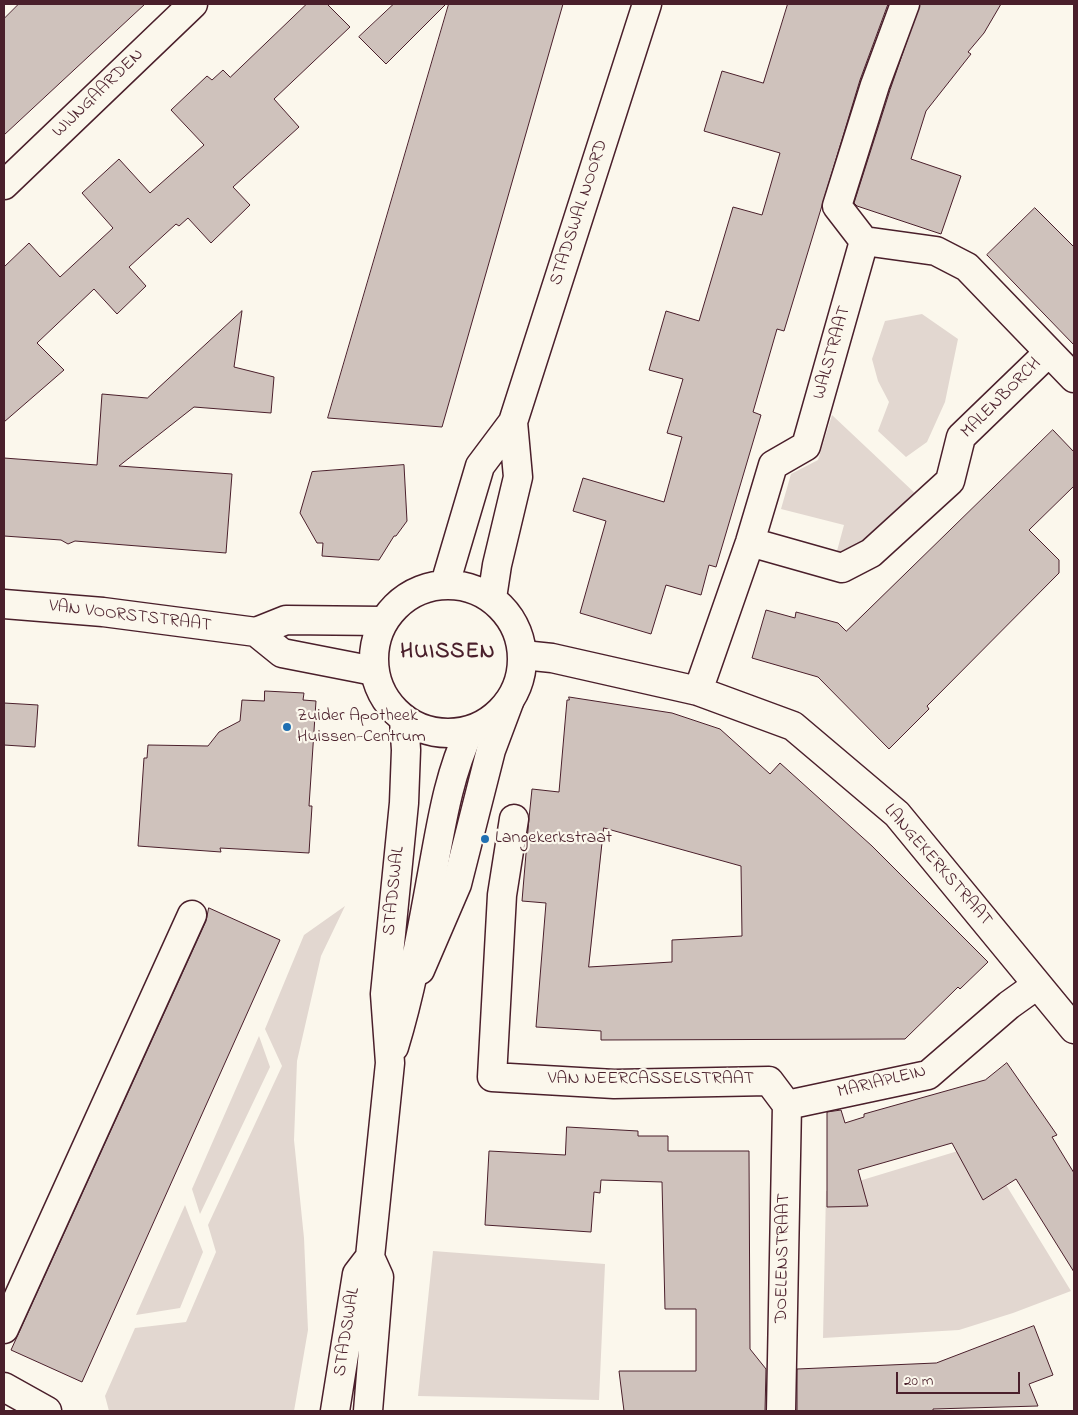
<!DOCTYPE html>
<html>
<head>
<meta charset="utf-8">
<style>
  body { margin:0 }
  #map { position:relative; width:1078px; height:1415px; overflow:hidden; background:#fbf7ec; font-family:"Indie Flower",sans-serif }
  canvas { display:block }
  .frame { position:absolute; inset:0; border:5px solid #4a1f2b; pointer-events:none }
  .scale { position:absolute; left:896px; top:1372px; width:124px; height:22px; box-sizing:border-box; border:2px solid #4a1f2b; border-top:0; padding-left:6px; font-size:15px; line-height:18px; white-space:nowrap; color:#4a1f2b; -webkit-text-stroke:4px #fbf7ec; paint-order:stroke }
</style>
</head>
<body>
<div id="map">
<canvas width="1078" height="1415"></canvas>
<div class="frame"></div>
<div class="scale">20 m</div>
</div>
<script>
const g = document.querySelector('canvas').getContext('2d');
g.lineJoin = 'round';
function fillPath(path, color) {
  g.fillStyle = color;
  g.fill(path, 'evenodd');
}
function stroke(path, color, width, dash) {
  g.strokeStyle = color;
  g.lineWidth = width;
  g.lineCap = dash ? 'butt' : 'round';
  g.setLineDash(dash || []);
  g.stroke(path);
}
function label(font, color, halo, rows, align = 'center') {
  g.font = font + ' "Indie Flower",sans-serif';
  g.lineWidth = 4.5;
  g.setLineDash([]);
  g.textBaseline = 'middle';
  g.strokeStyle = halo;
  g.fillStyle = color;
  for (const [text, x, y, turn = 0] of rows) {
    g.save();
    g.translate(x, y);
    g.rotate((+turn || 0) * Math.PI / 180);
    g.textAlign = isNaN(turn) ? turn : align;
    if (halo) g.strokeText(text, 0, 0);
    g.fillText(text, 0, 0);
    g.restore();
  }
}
fillPath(new Path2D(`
  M922 314 958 339 945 402 927 442 906 457 878 431 889 402 878 381 872 359 885 321Z
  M832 415 918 496 848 554 837 551 844 525 781 509 791 474 818 460Z
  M345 906 321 956 297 1061 294 1140 304 1238 308 1330 294 1411H109L105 1396 135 1328 186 1322 216 1252 208 1225 282 1066 265 1029 304 935Z
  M259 1036 270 1067 200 1214 192 1189Z
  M981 1144 1071 1291 1013 1313 959 1330 823 1338 826 1191Z
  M185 1205 203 1252 180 1308 136 1315Z
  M433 1251 605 1264 599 1400 418 1396Z`), '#e2d7d0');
const building = new Path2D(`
  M19 4H145L4 135V19Z
  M307 4H327L350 27 274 99 299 127 233 187 250 205 211 243 188 218 179 226 176 224 129 267 146 286 117 314 94 289 37 343 64 370 4 422V267L29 243 60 277 113 228 82 193 119 159 150 193 204 145 171 110 207 76 212 80 223 70 230 77Z
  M394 4H446L386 64 359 37Z
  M449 4H563L442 427 328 418Z
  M788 4H888L860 80 784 331 777 329 753 412 761 415 716 567 709 565 701 595 666 585 651 634 580 613 606 521 573 511 583 478 664 502 682 437 667 433 683 379 649 370 666 311 699 321 733 207 762 215 780 153 704 131 722 71 763 83Z
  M920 4H1001L984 33 968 52 971 54 926 111 911 159 961 176 941 234 857 206 854 203 890 90Z
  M1035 208 1074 247V345L987 255Z
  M242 311 234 367 274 377 271 413 194 407 119 466 232 474 226 553 75 541 68 544 61 540 4 536V458L97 465 102 394 147 398Z
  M1053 430 1074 452V486L1029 530 1059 560V573L927 706 929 709 889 749 818 677 752 658 766 610 795 618 796 612 838 623 846 631Z
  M404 465 407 521 396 536H394L379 560 322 556 323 543H317L300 513 312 472Z
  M265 691 304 693 303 700 316 701 309 806H312L309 853 220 848 221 852 138 846 144 758H147L148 745 208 746 219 732 240 721 242 700 264 701Z
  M569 697 672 713 720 729 770 774 780 763 872 846 988 962 960 989 958 987 905 1039 601 1040V1031L536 1027 546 903 522 901 529 818 532 789 559 792 567 700H569ZM604 828 741 866 742 936 672 940V962L589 967Z
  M4 703 38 705 35 747 4 745Z
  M209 908 280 940 82 1382 11 1350 206 921Z
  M1007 1063 1057 1135 1052 1137 1074 1173V1272L1016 1179 983 1200 952 1143 858 1170 868 1206 827 1207V1112L841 1110 845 1123 864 1117V1114L985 1080Z
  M567 1127 638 1131V1136H668V1151H749L750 1349 766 1369 765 1411H624L619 1371H696V1309H665L662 1182 601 1180 600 1193 594 1192 591 1232 485 1225 489 1151 565 1155Z
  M1034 1326 1053 1375 1029 1384 1038 1406 933 1409V1411H797V1369L936 1363Z`);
fillPath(building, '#cfc2bc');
stroke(building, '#4a1f2b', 1);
const minor = new Path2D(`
  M4 185 193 4
  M864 241 936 251 967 267 1074 378
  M750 542 842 568 871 553 950 481 961 437 1049 352
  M4 604 103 612 256 632 286 620 383 621
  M256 632 282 653 374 671
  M523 655 552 658 698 691 793 726 897 814 1074 1029
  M698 691 750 542 773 465 806 446 864 241 837 206 875 85 905 4
  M514 819 502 895 492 1077 614 1084 769 1081 787 1105
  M420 970 457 884 491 750 509 702
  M787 1105 928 1075 1009 1005 1037 985
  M4 1329 192 915
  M4 1387 47 1411
  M781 1411 787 1105`);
const major = new Path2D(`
  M445 584 480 466 513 422
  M374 659a74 74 0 1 1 148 0a74 74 0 1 1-148 0Z
  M492 598 497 565 518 477 513 422 647 4
  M394 1047C412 988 422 929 433 869 442 820 449 774 470 730
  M335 1411 357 1274 370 1257 390 1063 385 994 404 803 406 750 404 719
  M368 1411 379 1277 370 1257`);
stroke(minor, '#4a1f2b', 31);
stroke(major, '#4a1f2b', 31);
stroke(minor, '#fbf7ec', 28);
stroke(major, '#fbf7ec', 28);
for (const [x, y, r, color] of [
  [287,727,5,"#1f6fb2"],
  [485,839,5,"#1f6fb2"]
]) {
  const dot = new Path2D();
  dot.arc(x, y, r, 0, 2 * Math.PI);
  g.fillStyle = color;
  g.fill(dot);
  stroke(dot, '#fbf7ec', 2);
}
label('18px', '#4a1f2b', '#fbf7ec', [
  ["WIJNGAARDEN",99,94,-44],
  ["STADSWAL NOORD",580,213,-72],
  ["WALSTRAAT",833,353,-74],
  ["MALENBORCH",1002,399,-45],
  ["VAN VOORSTSTRAAT",130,617,7],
  ["LANGEKERKSTRAAT",937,866,49],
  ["STADSWAL",395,891,-84],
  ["VAN NEERCASSELSTRAAT",651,1080],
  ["MARIAPLEIN",882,1083,-14],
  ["DOELENSTRAAT",784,1258,-89],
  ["STADSWAL",348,1332,-81]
]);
label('18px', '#4a1f2b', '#fbf7ec', [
  ["Zuider Apotheek",297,717],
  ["Huissen-Centrum",297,738],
  ["Langekerkstraat",495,839]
], 'left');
g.letterSpacing = '1px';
label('bold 22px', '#4a1f2b', '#fbf7ec', [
  ["HUISSEN",448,653]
]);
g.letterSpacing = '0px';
</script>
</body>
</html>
